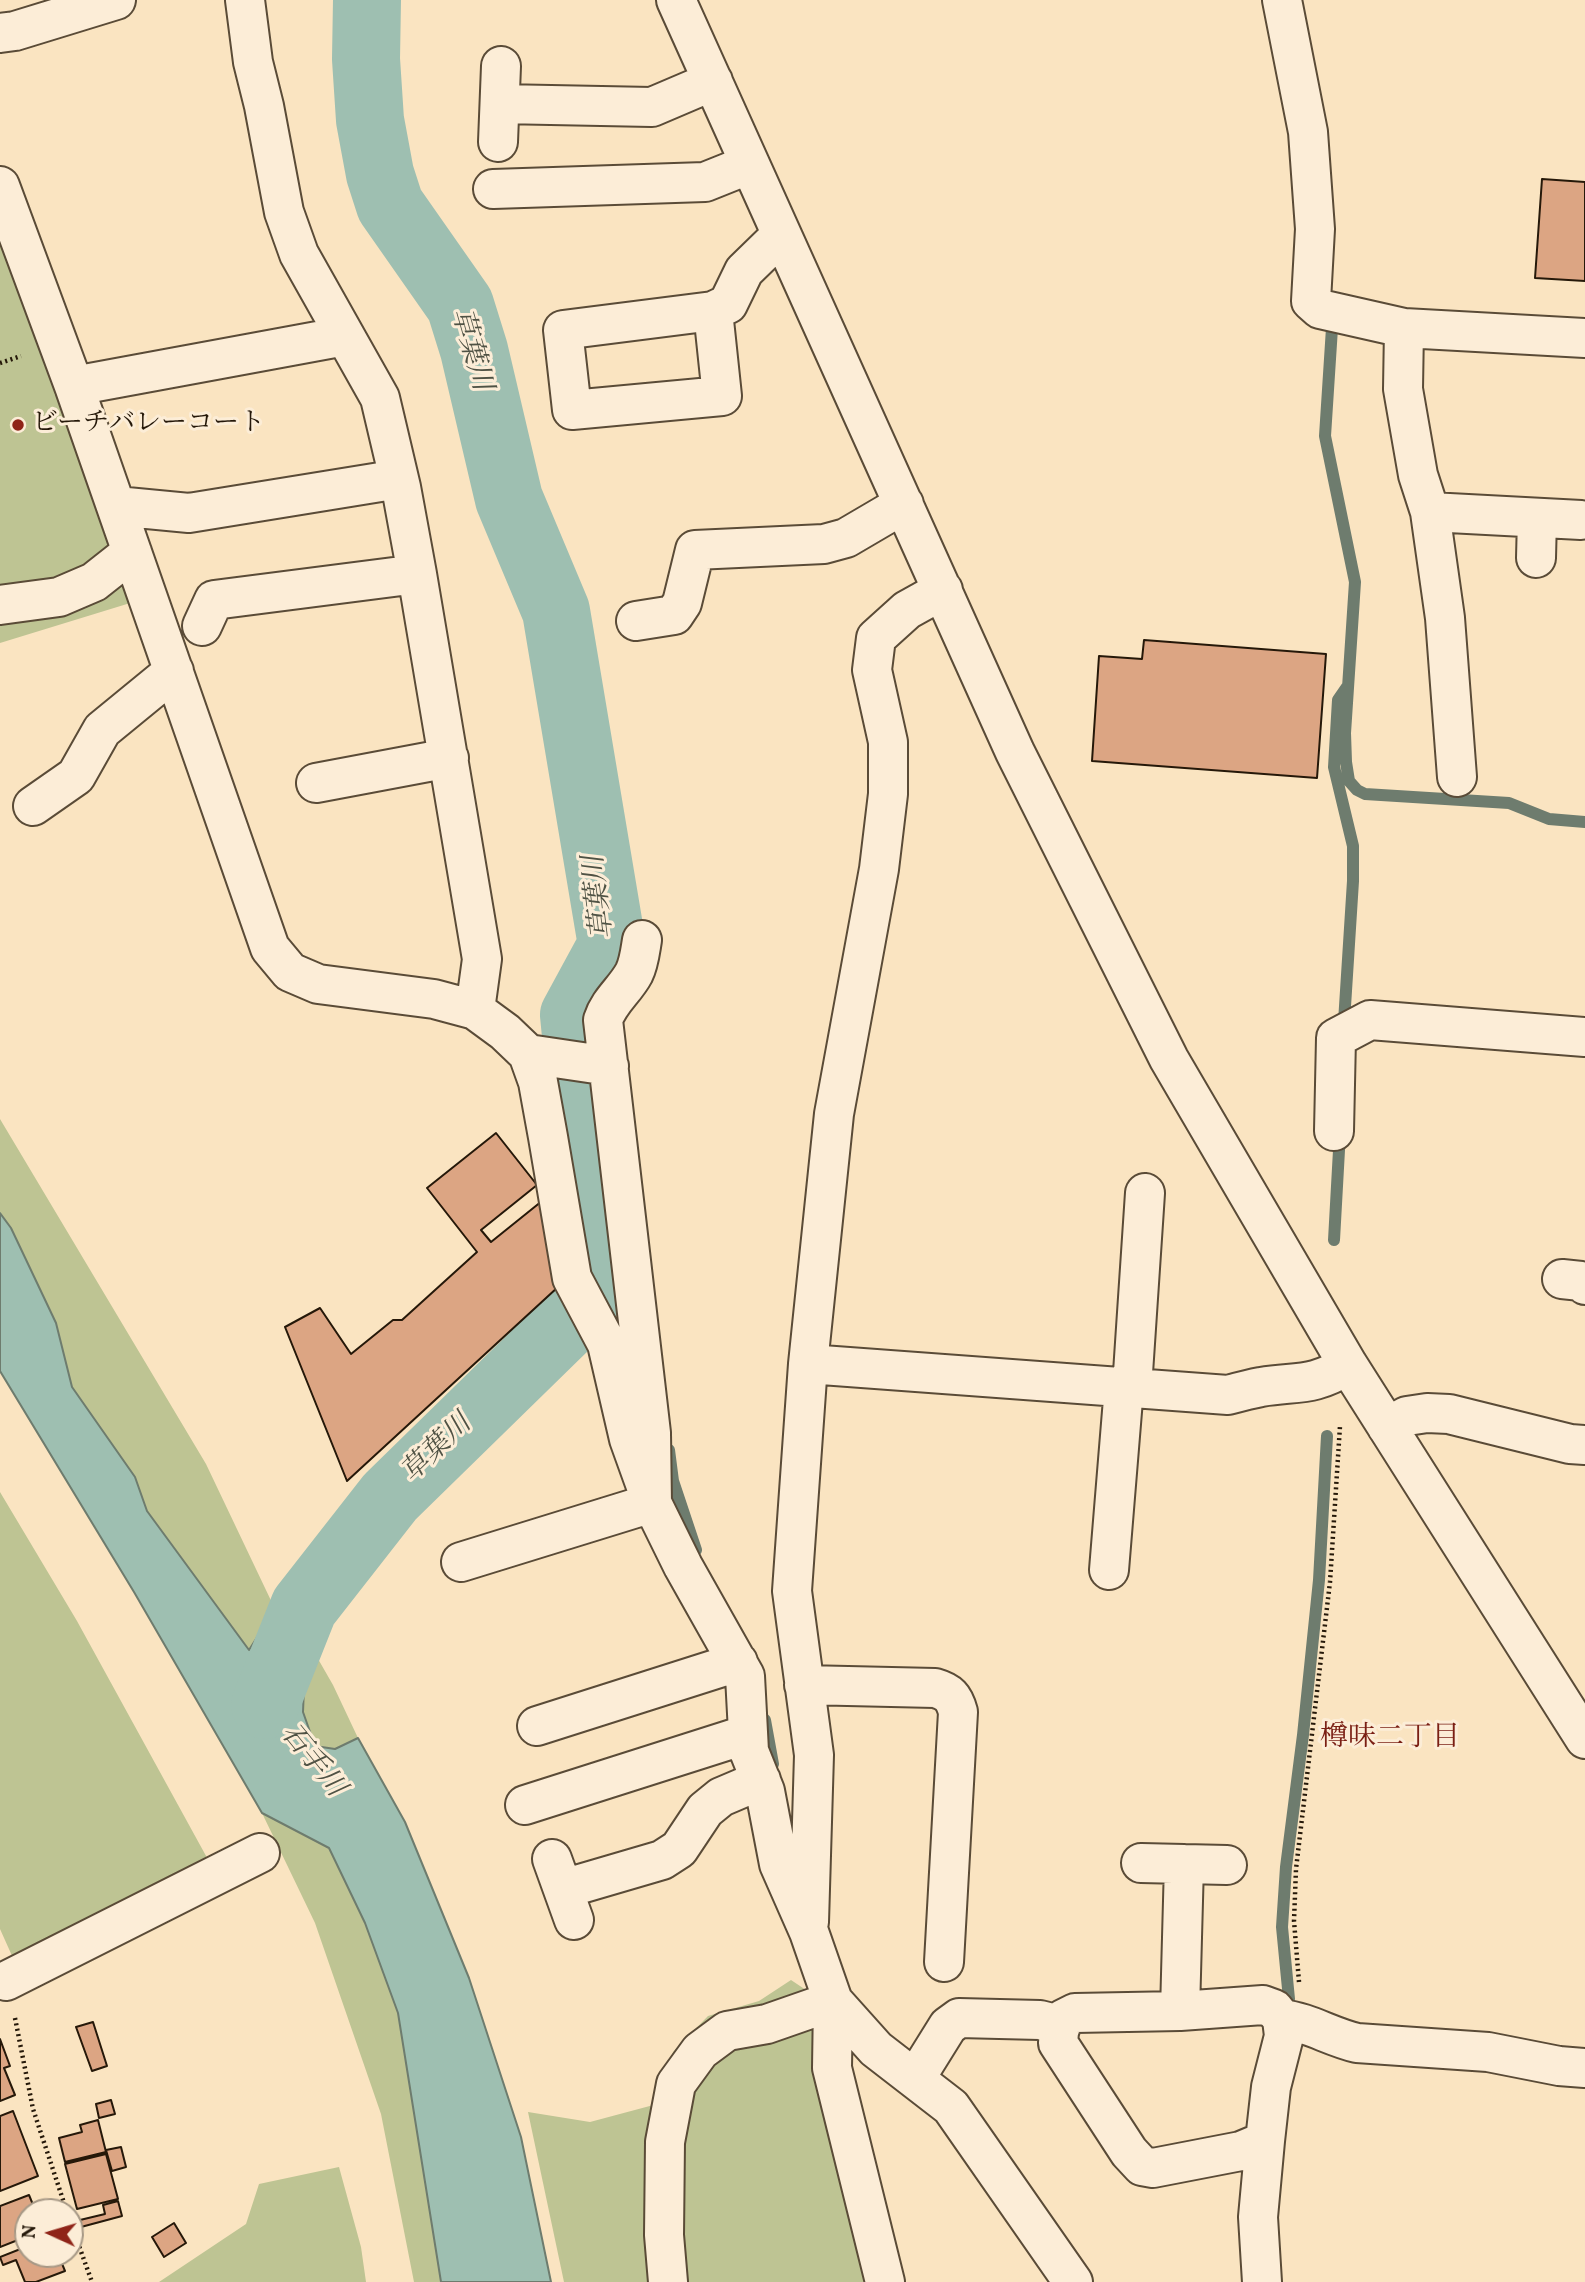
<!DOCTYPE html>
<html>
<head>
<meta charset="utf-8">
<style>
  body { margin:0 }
  #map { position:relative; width:1585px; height:2282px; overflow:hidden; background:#fae4c1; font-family:Vollkorn,serif }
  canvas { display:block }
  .north { position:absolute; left:14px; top:2198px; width:70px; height:70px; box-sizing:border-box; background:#fcedd7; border:2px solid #a69885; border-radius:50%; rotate:274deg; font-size:19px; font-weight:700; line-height:28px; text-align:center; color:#251809 }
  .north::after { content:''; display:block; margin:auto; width:24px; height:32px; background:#8f2418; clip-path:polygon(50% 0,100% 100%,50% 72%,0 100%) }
</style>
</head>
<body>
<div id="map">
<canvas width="1585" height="2282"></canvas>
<div class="north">N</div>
</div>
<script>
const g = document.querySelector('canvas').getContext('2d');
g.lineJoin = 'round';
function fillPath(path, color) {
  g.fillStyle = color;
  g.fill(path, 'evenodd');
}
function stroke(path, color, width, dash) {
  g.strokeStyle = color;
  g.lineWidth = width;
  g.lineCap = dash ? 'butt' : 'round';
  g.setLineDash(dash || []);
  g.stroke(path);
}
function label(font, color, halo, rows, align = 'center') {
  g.font = font + ' Vollkorn,"Noto Serif JP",serif';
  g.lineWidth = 6;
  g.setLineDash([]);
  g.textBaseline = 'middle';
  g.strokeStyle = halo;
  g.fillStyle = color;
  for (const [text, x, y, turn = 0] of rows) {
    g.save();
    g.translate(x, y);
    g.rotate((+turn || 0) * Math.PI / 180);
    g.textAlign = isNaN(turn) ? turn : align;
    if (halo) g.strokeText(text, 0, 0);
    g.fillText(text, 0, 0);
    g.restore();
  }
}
fillPath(new Path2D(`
  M0 242 140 600 0 643Z
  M0 1119 206 1464 275 1609 249 1651 147 1511 135 1477 72 1387 56 1323 11 1228 0 1213Z
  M0 1492 77 1621 211 1865 13 1958 0 1929Z
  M306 1638 333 1685 358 1738 335 1749 316 1746 303 1712Z
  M262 1813 329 1848 365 1923 398 2013 441 2282H414L381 2114 315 1923Z
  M791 1980 809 1992 869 2282H564L528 2112 590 2122 661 2103 673 2052 708 2016 759 2001Z
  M339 2167 361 2247 366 2282H159L246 2224 259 2184Z`), '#bec493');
const water = new Path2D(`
  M0 1213 11 1228 56 1323 72 1387 135 1477 147 1511 249 1650 275 1609 306 1638 303 1712 315 1746 335 1749 358 1738 405 1822 469 1978 521 2137 551 2282H441L398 2013 365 1923 329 1848 262 1813 134 1592 0 1371Z`);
fillPath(water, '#9ebfb1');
stroke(water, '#6e7c6e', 2);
stroke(new Path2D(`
  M1332 328 1325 436 1355 582 1345 733 1346 762 1349 781 1357 790 1365 794 1509 803 1549 819 1585 822
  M598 972 604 985
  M1344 1022 1353 881V846L1334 767 1338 700 1347 687
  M1334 1240 1340 1132
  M669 1450 673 1481 696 1550
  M765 1720 773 1764
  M1289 1999 1282 1927 1286 1867 1303 1735 1319 1580 1327 1436`), '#6e7c6e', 12);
stroke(new Path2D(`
  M265 1705 304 1607 390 1497 567 1324 600 1282 574 1015 612 945 556 611 509 499 474 350 460 305 390 205 380 174 370 120 366 59 367 0`), '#9ebfb1', 68);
const building = new Path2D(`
  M1542 179 1585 182V281L1535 278Z
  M1144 640 1326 654 1317 778 1092 761 1099 656 1142 659Z
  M496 1133 537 1185 481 1230 491 1242 542 1201 558 1287 347 1481 285 1327 320 1308 351 1354 393 1320H402L477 1252 427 1188Z
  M93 2022 107 2066 92 2071 76 2027Z
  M0 2039 10 2066 4 2068 15 2095 0 2101Z
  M111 2100 115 2114 99 2118 96 2104Z
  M13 2111 38 2176 0 2191V2116Z
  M98 2120 106 2152 65 2162 59 2138 82 2132 80 2125Z
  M121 2147 126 2167 112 2171 106 2150Z
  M106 2154 118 2199 77 2209 65 2164Z
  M29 2195 36 2212H28V2236L0 2247V2206Z
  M118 2201 122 2216 81 2227 80 2220 105 2214 103 2205Z
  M174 2223 186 2243 164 2257 152 2237Z
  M28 2246V2254H58L65 2271 36 2282H25L16 2260 3 2265 0 2257Z`);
fillPath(building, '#dca583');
stroke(building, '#251809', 2);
const minor = new Path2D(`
  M245 0 253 62 264 106 284 212 299 254 380 398 401 487 417 574 482 959 475 1010
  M676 0 1015 752 1169 1059 1348 1365 1585 1739
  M1282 0 1308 132 1315 229 1311 301 1320 309 1404 328 1585 338
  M0 33 15 31 116 0
  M500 104 652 107 713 81
  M498 142 501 66
  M0 186 74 386 270 948 290 972 318 984 434 999 475 1010 505 1032 528 1054 538 1082 548 1137 572 1278 607 1344 629 1439 652 1503 683 1566 745 1676 749 1751 765 1791 779 1864 809 1932 833 2001 832 2068 885 2282
  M493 189 705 182 750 164
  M713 311 722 396 572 410 563 330 713 311 728 304 744 271 781 235
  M1404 328 1403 389 1418 475 1430 512 1445 618 1457 777
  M74 386 345 336
  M116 506 189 513 399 479
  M1430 512 1581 520
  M1536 558 1537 518
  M0 605 59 597 94 582 132 552
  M636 621 674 615 682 603 695 550 824 544 846 538 904 504
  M202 626 214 600 417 574
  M316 783 449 758
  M33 806 76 776 102 730 174 671
  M528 1054 609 1066
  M1334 1131 1336 1038 1370 1020 1585 1037
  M1562 1279 1581 1281 1585 1285
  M808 1364 1228 1395C1239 1392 1250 1389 1261 1387 1299 1381 1312 1387 1348 1365
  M1132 1388 1145 1193
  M1387 1427 1407 1416 1427 1413 1449 1414 1570 1444 1585 1445
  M461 1562 652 1503 651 1433 603 1020C609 1001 625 990 634 973 639 963 640 952 642 940
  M1109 1570 1124 1387
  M804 1685 935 1688C949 1692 954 1697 958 1712L944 1962
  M537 1726 738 1662
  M525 1805 748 1734
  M552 1859 574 1920
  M1141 1863 1227 1865
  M563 1889 662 1860 679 1849 705 1810 721 1797 761 1780
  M809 1922 814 1755 792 1591 808 1364 834 1114 879 869 888 794V742L872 670 876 638 907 610 943 590
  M6 1981 260 1853
  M833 2001 876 2049 951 2107 1073 2282
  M1180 2011 1184 1864
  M1282 2019C1308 2022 1331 2037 1357 2043L1488 2052 1559 2066 1585 2068
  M915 2079 948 2026 959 2018 1040 2020 1060 2025
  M668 2282 664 2235 665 2142 676 2084 700 2051 727 2031 767 2024 833 2001
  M1262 2282 1258 2217 1265 2141 1271 2087 1284 2036 1282 2019 1274 2009 1263 2005 1180 2011 1075 2013 1063 2019 1059 2032 1058 2043 1129 2152 1142 2166 1153 2168 1241 2151 1265 2141`);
stroke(minor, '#5a4b37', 42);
stroke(new Path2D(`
  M0 363 21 356
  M1299 1982 1294 1921 1296 1869 1330 1582 1340 1426
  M15 2018 33 2109 67 2212
  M70 2221 92 2282`), '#251809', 4.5, [2, 3.5]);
stroke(minor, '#fcedd7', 38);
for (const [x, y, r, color] of [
  [18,425,7,"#8f2418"]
]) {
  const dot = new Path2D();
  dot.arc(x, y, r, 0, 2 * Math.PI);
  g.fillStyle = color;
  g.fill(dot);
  stroke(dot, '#fcedd7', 2.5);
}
label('26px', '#251809', '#fcedd7', [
  ["ビーチバレーコート",32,425]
], 'left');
label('italic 28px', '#4f5244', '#fcedd7', [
  ["草葉川",469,350,74],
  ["草葉川",601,897,-97],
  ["草葉川",438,1450,-44],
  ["石手川",311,1762,51]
]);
label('28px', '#7a1f14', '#fcedd7', [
  ["樽味二丁目",1390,1740]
]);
</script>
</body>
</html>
